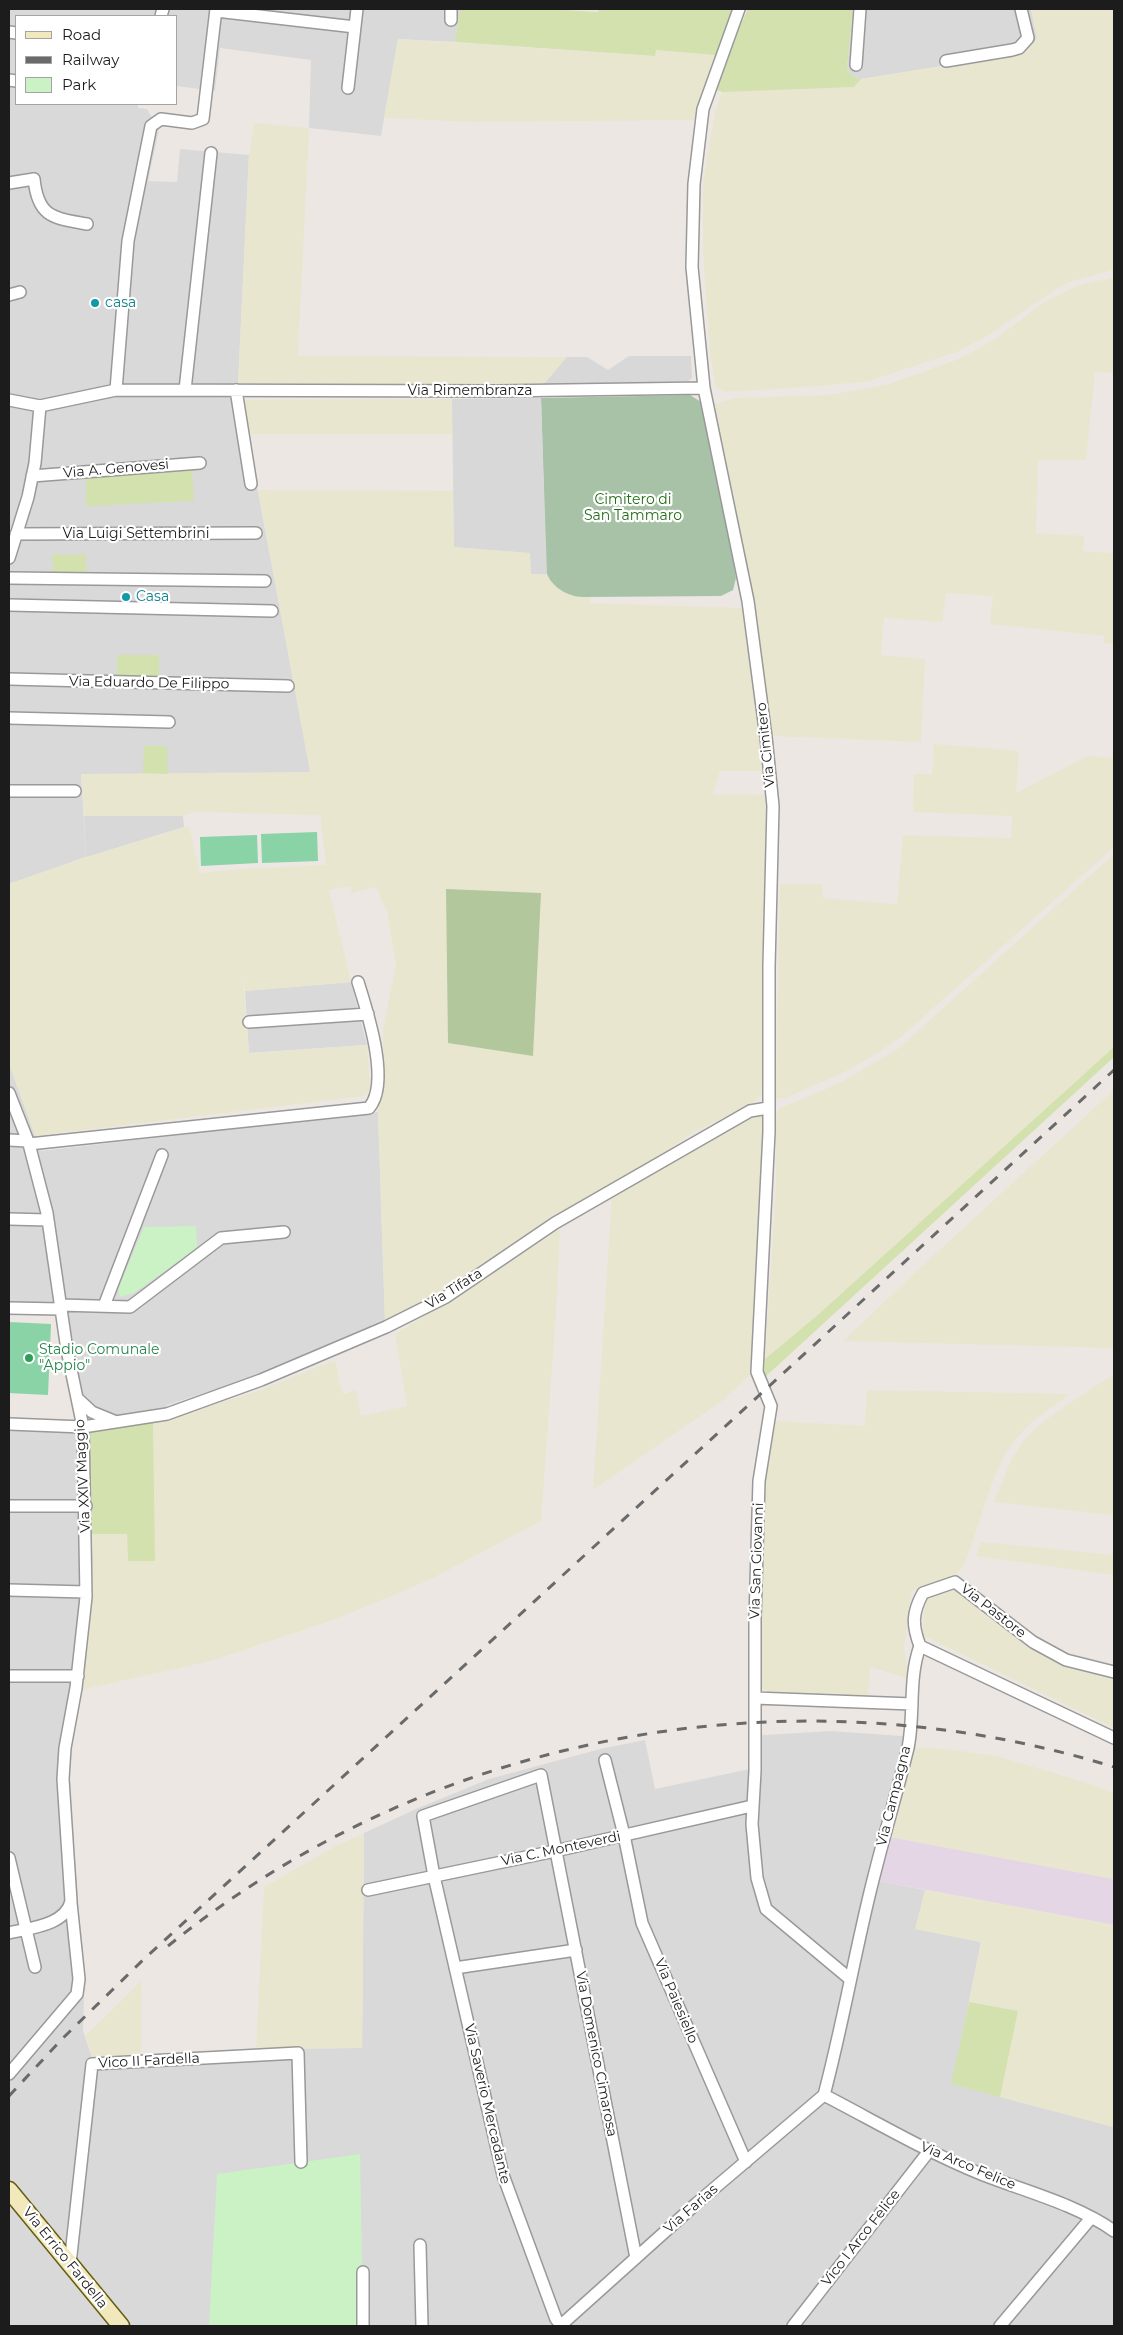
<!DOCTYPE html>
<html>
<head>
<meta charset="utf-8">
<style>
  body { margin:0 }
  #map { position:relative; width:1123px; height:2335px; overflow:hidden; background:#ece7e3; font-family:Montserrat,sans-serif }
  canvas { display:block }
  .frame { position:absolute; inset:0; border:10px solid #1c1c1c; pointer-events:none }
  .legend { position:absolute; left:15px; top:15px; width:162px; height:90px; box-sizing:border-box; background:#fff; border:1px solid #a4a4a4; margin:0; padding:6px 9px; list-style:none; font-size:15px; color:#1c1c1c }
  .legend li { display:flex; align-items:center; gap:10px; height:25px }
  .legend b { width:25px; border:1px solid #a4a4a4 }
</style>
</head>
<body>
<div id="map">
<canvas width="1123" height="2335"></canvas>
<div class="frame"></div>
<ul class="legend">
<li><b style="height:6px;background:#f1e9bc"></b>Road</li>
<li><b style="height:6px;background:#6a6a6a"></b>Railway</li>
<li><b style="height:14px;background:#caf2c4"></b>Park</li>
</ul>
</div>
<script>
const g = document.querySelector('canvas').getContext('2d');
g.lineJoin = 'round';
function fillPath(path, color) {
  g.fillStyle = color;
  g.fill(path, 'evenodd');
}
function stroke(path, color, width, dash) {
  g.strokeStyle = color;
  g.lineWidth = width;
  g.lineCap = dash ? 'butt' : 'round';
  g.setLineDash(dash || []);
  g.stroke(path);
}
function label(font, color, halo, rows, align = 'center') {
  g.font = font + ' Montserrat,sans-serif';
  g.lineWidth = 4.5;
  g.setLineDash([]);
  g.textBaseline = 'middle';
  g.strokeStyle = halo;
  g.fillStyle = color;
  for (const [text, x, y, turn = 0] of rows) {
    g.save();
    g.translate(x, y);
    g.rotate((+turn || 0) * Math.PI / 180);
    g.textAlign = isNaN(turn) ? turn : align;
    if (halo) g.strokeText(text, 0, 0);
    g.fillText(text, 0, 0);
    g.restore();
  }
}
fillPath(new Path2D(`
  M9 9H460L455 42 398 39 381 136 309 128 311 60 220 48 215 91 176 86V16H16V104H138V108L147 109 159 130 148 181 177 182 180 149 249 155 238 385 312 780 81 774 86 857 9 884Z
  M853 9H1031L1037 38 1029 48 1017 54 861 79 852 76 847 68Z
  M351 982 367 1045 249 1053 245 991Z
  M9 1063 41 1151 378 1112 385 1322 301 1358 219 1388 167 1405V1408L83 1424 57 1305 9 1304Z
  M9 1424 83 1427 89 1432 93 1560 82 1682 69 1755V1788L82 1949 84 1994 83 2031 93 2060 256 2049 362 2048 364 1833 416 1809 489 1779 600 1749 645 1740 655 1789 750 1769V1736L830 1731 916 1737 915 1747 879 1881 925 1890 916 1929 981 1942 952 2084 1114 2127V2326H9Z`), '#dad9d9');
fillPath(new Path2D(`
  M890 1837 1114 1879V1925L879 1881Z`), '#e4d6e5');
fillPath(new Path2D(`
  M1031 9H1114V270L1075 280 1059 287 992 333 959 351 869 381 820 386 724 392 715 386 710 353 703 254V182L715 112 722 92 854 87 861 79 1017 54 1029 48 1037 38Z
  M398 39 654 56 655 50 716 55 706 84 698 120 473 122 384 118Z
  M254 123 309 128 298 356 567 357 558 369 543 385H238L249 155Z
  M1114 277V373L1095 372 1086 460H1038L1036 533 1084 536 1083 551 1114 553V644L1104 643V636L990 624 993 596 946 593 942 622 884 618 881 655 925 659 921 742 772 736 750 580 715 404 736 398 829 395 886 385 959 359 995 339 1044 302 1077 286Z
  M452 399 453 434H247L241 400Z
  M258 490 453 491 454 547 530 553 531 574H547L565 593 591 597 590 603 744 608 765 771H720L713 794 767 795 769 828 764 1091 754 1103 696 1131 577 1210 524 1239 442 1292 385 1322 378 1112 381 1097 383 1031 396 965 387 912 376 887 352 893 350 886 329 890 351 982 245 991 243 980 249 1053 367 1045 370 1086 369 1091 364 1096 35 1136 9 1064V884L86 857 189 826 200 873 237 869 326 865 320 815 195 812 183 816H84L81 774 310 772Z
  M934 744 1019 751 1016 793 1088 756 1114 758V800L1112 802 1114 804V847L901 1037 873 1056 841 1074 785 1098H776L780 884H822L823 898 897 904 903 835 1011 838 1012 816 913 812 914 774H932Z
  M1114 854V1047L820 1313 765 1359 776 1187V1118L778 1109 842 1082 899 1048Z
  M1114 1090V1348L843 1341 937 1252Z
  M760 1115 765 1120 757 1335 751 1374 722 1401 593 1490 612 1195 748 1116Z
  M560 1229 556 1313 541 1521 427 1581 336 1619 211 1661 81 1690 93 1560 92 1534H127L128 1561H155L153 1422 181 1415 261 1390 335 1360 341 1388 344 1394 356 1390 361 1416 407 1406 395 1334 463 1293Z
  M1114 1374V1515L994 1502 1011 1460 1023 1441 1036 1427 1058 1411Z
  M867 1390 1070 1394 1032 1422 1018 1437 1004 1456 991 1486 966 1561 958 1572 953 1577 918 1588 911 1593 904 1647 909 1679 870 1667 868 1698 773 1694 762 1688 761 1661 765 1483 774 1421 865 1426Z
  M981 1542 1114 1555V1575L976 1556Z
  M955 1590 968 1595 1017 1634 1114 1676V1728L922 1635 925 1603 931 1595Z
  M915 1747 946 1749 997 1756 1094 1785 1114 1793V1879L890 1837Z
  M364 1833 362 2048 256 2049 264 1887 334 1847Z
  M925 1890 1114 1925V2127L1000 2097 1018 2011 969 2002 981 1942 915 1929Z
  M141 1981V2056L93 2060 85 2036Z`), '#e9e6d0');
fillPath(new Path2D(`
  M460 9H546L598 12 599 9H733L716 55 656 50 655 56 455 42Z
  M748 9H853L847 68 852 76 861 79 854 87 722 92 717 90 738 31Z
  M192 468 194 501 86 506V477Z
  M52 554 86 555V576H53Z
  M117 655H159V678H117Z
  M144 746H167L168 774 143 773Z
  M1114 1047V1057L764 1378 765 1359 820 1313Z
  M153 1422 155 1561H128L127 1534H92L89 1432Z
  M969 2002 1018 2011 1000 2097 951 2084Z`), '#d2e1ae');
fillPath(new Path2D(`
  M446 889 541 893 533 1056 448 1043Z`), '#b2c79c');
fillPath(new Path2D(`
  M690 395 701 402 723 503 736 578 733 590 721 596 583 597C568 597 549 586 546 570L541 398Z`), '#a8c2a7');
fillPath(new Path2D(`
  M196 1226 197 1248 134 1293 120 1297 118 1289 144 1227Z
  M360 2154 363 2326H209L217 2174Z`), '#caf2c4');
fillPath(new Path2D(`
  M317 832 318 861 262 863 261 834Z
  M257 835 258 863 201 866 200 837Z
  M9 1322 51 1324 48 1395 9 1393Z`), '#89d3a7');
fillPath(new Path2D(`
  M629 356H691L692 378 688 381 543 385 567 357H587L608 370Z
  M541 398 547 574H531L530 553 454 547 452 399Z
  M84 816H183L184 827 86 857Z`), '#d8d8d8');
const street = new Path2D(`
  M739 9 703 109 694 184 692 267 704 388 748 601 766 737 773 806 769 966V1132L757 1372 771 1406 759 1481 755 1619V1771L752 1824 757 1878 766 1909 850 1979
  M216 11 355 27
  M161 16 163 9
  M451 20V9
  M9 32 16 33
  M946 61 1012 50 1019 48 1028 38 1021 9
  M856 65 860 9
  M9 80 16 81
  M348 88 357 9
  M9 183 34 179C38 218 54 218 87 224
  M9 295 20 292
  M116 390 128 241 151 126 161 119 192 123 203 119 216 9
  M185 390 211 153
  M236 390 251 484
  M9 400 40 406 116 390 498 391 704 388
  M32 476 200 463
  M16 534 256 533
  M9 558 28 497 35 463 40 406
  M9 578 265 581
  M9 605 272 611
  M9 679 288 686
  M9 718 169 722
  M9 791H75
  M249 1022 368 1014
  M9 1093 29 1144 47 1213 67 1350 83 1427 86 1597 76 1688 65 1748 63 1779 71 1901C66 1925 30 1928 9 1933
  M9 1140 27 1141
  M29 1144 369 1108C391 1083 367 1011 358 982
  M9 1219 48 1220
  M60 1305 130 1307 221 1238 284 1232
  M104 1306 162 1155
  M9 1308 61 1309
  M77 1398 92 1412 114 1421
  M9 1424 83 1427 167 1414 261 1380 386 1327 446 1297 555 1223 750 1111 768 1108
  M9 1506H86
  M9 1590 86 1592
  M920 1646C912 1625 912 1613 923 1593L955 1582 1033 1642 1066 1660 1114 1672
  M9 1676H78
  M755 1698 912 1704
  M605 1760 624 1835 642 1923 746 2162
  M9 1858 35 1967
  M368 1890 555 1851 752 1806
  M455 1968 576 1950
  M9 2074 77 1994 79 1979 71 1903
  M824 2095C843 2024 855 1951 873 1880 884 1836 897 1792 908 1748 915 1714 908 1679 920 1646L1114 1738
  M824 2095C876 2122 927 2152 981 2174 1024 2191 1076 2204 1114 2231
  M420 2245 422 2326
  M70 2264 92 2064 298 2053 301 2162
  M363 2272V2326
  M561 2325 556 2319 503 2175 434 1876 423 1816 541 1775 636 2258
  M560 2326 697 2203 824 2095
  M793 2326 929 2151
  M1000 2326 1091 2218`);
const secondary = new Path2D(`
  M9 2190 121 2326`);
stroke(street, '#999', 14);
stroke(secondary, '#655d11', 19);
stroke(street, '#fff', 11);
stroke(secondary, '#f1e9bc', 16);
stroke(new Path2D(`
  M168 1946C433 1732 790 1667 1114 1767
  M9 2096 63 2038 143 1960 1114 1070`), '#6a6a6a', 3, [10, 10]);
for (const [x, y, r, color] of [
  [95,303,5,"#0f9aa8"],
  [126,597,5,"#0f9aa8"],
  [29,1358,5,"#2e9e5b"]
]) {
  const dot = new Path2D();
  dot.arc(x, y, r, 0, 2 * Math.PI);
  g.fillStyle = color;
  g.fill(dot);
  stroke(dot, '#fff', 2);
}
label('14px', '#0d838f', '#fff', [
  ["casa",105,303],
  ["Casa",136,597]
], 'left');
label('14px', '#1c1c1c', '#fff', [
  ["Via Rimembranza",470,391],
  ["Via A. Genovesi",116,469,-5],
  ["Via Luigi Settembrini",136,534],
  ["Via Eduardo De Filippo",149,683,1],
  ["Via Cimitero",766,745,-96],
  ["Via Tifata",454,1289,-32],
  ["Via XXIV Maggio",83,1476,-93],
  ["Via San Giovanni",757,1561,-88],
  ["Via Pastore",993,1611,38],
  ["Via Campagna",894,1796,-76],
  ["Via C. Monteverdi",561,1849,-12],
  ["Via Paiesiello",676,2001,67],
  ["Via Domenico Cimarosa",596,2054,79],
  ["Vico II Fardella",149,2061,-3],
  ["Via Saverio Mercadante",487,2104,77],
  ["Via Arco Felice",968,2166,23],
  ["Via Farias",691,2209,-41],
  ["Vico I Arco Felice",861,2238,-52],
  ["Via Errico Fardella",65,2258,51]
]);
label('14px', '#226d17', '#fff', [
  ["Cimitero di",633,500],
  ["San Tammaro",633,516]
]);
label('14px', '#27864d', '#fff', [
  ["Stadio Comunale",39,1350],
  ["\"Appio\"",39,1366]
], 'left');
</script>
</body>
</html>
